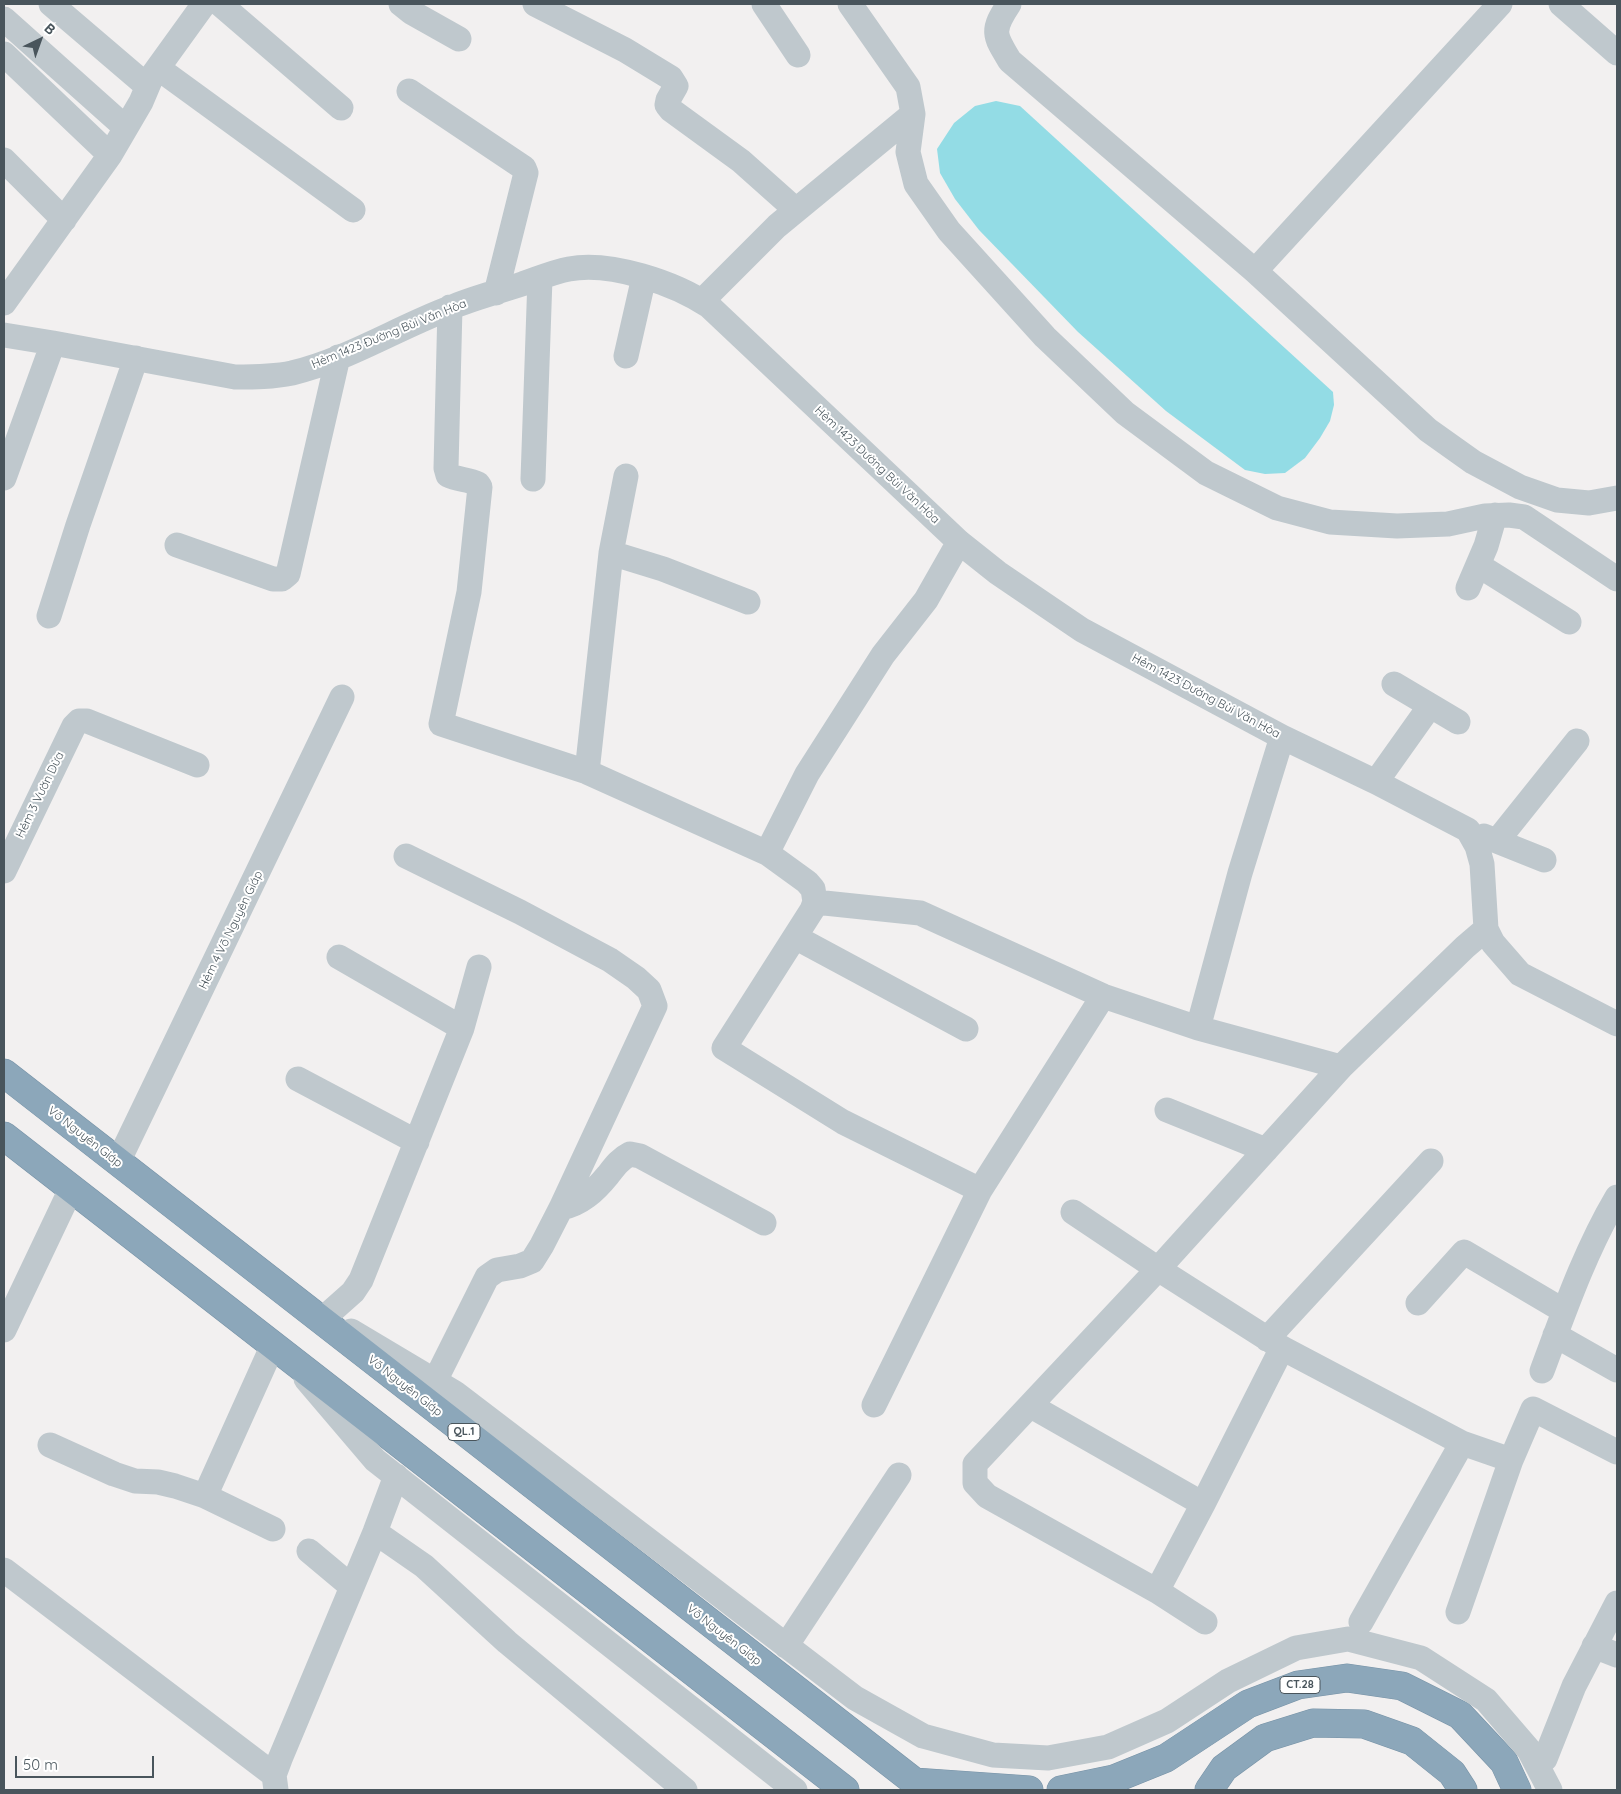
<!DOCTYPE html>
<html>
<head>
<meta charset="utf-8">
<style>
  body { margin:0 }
  #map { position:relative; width:1621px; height:1794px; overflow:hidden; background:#f2f0f0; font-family:Quicksand,sans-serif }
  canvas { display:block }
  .frame { position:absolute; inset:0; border:5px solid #49555c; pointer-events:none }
  .north { position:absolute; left:15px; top:15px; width:50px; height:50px; -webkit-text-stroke:4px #fff; paint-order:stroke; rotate:42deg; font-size:14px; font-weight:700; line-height:20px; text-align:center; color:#49555c }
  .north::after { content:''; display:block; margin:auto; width:18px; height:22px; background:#49555c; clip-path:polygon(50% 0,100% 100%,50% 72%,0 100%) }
  .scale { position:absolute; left:15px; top:1756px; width:139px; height:22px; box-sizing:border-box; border:2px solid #49555c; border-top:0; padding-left:6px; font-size:15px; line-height:18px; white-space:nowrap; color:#49555c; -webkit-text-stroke:4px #fff; paint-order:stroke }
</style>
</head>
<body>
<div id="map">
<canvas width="1621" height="1794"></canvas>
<div class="frame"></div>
<div class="north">B</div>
<div class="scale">50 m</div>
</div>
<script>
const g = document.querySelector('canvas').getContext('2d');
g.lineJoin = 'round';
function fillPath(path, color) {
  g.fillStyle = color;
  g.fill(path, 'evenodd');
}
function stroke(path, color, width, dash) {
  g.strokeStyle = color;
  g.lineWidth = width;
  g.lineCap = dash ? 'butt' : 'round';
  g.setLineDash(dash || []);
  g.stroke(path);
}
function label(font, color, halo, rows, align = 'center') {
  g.font = font + ' Quicksand,sans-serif';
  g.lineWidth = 4;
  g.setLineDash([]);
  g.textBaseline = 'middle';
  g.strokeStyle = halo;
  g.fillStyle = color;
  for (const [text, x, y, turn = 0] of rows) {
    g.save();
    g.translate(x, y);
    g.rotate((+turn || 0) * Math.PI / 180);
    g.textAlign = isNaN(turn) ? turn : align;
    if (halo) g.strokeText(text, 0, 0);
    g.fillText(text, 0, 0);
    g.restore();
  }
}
fillPath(new Path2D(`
  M996 101 1020 106 1333 392 1334 405 1330 421 1320 438 1305 458 1285 473 1265 474 1245 470 1166 411 1078 332 979 230 955 199 940 173 937 149 954 123 975 106Z`), '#93dce5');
const highway = new Path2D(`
  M4 1073 925 1790
  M4 1136 845 1790
  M914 1782 1029 1790
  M1061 1790 1114 1779 1166 1758 1248 1704 1298 1685 1347 1678 1402 1686 1460 1715 1504 1762 1517 1790
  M1209 1790 1224 1768 1265 1738 1313 1723 1364 1724 1412 1741 1452 1773 1463 1790`);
stroke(highway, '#7792a6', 29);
stroke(new Path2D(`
  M51 4 147 86
  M220 4 341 108
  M401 4 411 12 459 39
  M535 4 625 50 671 78 676 86 668 100 667 105 671 110 741 161 796 210
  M764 4 798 55
  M850 4 908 87 913 114 908 152 916 184 949 231 1045 337 1125 413 1206 473 1277 508 1330 522 1397 526 1448 524 1485 516 1509 515 1524 517 1617 579
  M1009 4C991 31 994 35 1010 61L1255 271 1428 430 1473 462 1520 487 1557 500 1589 503 1617 498
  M1561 4 1617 53
  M4 19 126 128
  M4 54 110 155
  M158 68 353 210
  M409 91 524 168 526 173 496 293
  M4 160 64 220
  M1255 271 1500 4
  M702 301 777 226 913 114
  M4 303 110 155 141 102 152 76 204 4
  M450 307 446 468 448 475C458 480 468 479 478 484L480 487 469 592 441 724 587 772 767 853 807 882 813 889 815 902 920 913 1103 996 1198 1028 1341 1067
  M4 335 53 343 235 377C254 377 273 377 292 373 347 360 397 328 450 308 473 298 498 292 522 284 537 279 553 272 569 269 610 261 675 283 709 306L959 542 998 573 1082 630 1282 737 1376 782 1468 830 1477 846 1482 864 1486 929 1493 943 1520 974 1617 1024
  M626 356 644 277
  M4 478 53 343
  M533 479 540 278
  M177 545 273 579H282L288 574 338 357
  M611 553 663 569 748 602
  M1478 565 1569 622
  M1468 588 1486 546 1495 515
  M49 616 78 525 136 358
  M1394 684 1458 722
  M587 772 611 553 626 476
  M1376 782 1430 706
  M1484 836 1544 860
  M1497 841 1577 741
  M767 853 807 774 883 655 926 600 959 542
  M406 856 520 912 610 960 636 978 649 990 655 1006 561 1208 542 1245 532 1261 520 1266 497 1270 487 1277 435 1381
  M4 871 74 726 79 721H87L197 765
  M815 902 812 910 724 1048 843 1122 980 1190
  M795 937 966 1029
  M339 957 462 1028
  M1198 1028 1240 873 1282 737
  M298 1079 417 1142
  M1167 1110 1266 1150
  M118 1162 342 697
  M561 1208C581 1204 595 1191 608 1175 615 1166 620 1159 630 1154L640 1156 764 1223
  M1073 1212 1158 1269 1282 1348 1462 1443 1361 1622
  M1418 1303 1464 1252 1564 1311
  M326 1316 353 1292 361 1280 462 1028 479 967
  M4 1330 71 1189
  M351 1331 455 1393 855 1698 923 1736 993 1755 1048 1758 1108 1747 1167 1721 1228 1681 1296 1648 1348 1639 1421 1658 1486 1700 1529 1750 1550 1790
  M1555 1335 1617 1370
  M1267 1339 1431 1161
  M1282 1348 1203 1504 1157 1591 987 1496 975 1483V1464L1158 1269 1341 1067 1465 947 1486 929
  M1542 1371C1564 1312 1585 1251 1617 1197
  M306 1379 375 1460 795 1790
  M874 1405 980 1190 1103 996
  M1031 1406 1203 1504
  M1462 1443 1511 1460
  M50 1445 114 1474 135 1481 158 1482 175 1486 205 1496 273 1529
  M205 1496 273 1345
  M375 1532 424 1566 507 1642 685 1790
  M309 1551 352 1587
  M4 1570 274 1775
  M1157 1591 1205 1622
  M1458 1612 1511 1460 1533 1409 1617 1452
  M786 1646 899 1475
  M1594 1646 1617 1655
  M1545 1759 1574 1686 1617 1603
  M276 1790 274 1775 280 1759 375 1532 396 1476`), '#bfc8cd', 25);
stroke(highway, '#8ca7ba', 28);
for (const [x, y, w] of [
  [464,1432,32],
  [1300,1685,40]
]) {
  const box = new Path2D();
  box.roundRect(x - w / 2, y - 8.5, w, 17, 4);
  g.fillStyle = '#fff';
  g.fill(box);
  stroke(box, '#49555c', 1);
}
label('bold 11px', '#49555c', null, [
  ["QL.1",464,1432],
  ["CT.28",1300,1685]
]);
label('12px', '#49555c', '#fff', [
  ["Hẻm 1423 Đường Bùi Văn Hòa",389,334,-22],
  ["Hẻm 1423 Đường Bùi Văn Hòa",877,465,43],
  ["Hẻm 1423 Đường Bùi Văn Hòa",1206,696,28],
  ["Hẻm 3 Vườn Dừa",40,795,-64],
  ["Hẻm 4 Võ Nguyên Giáp",231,930,-64],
  ["Võ Nguyên Giáp",85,1137,38],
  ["Võ Nguyên Giáp",405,1386,38],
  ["Võ Nguyên Giáp",724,1635,38]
]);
</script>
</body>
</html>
